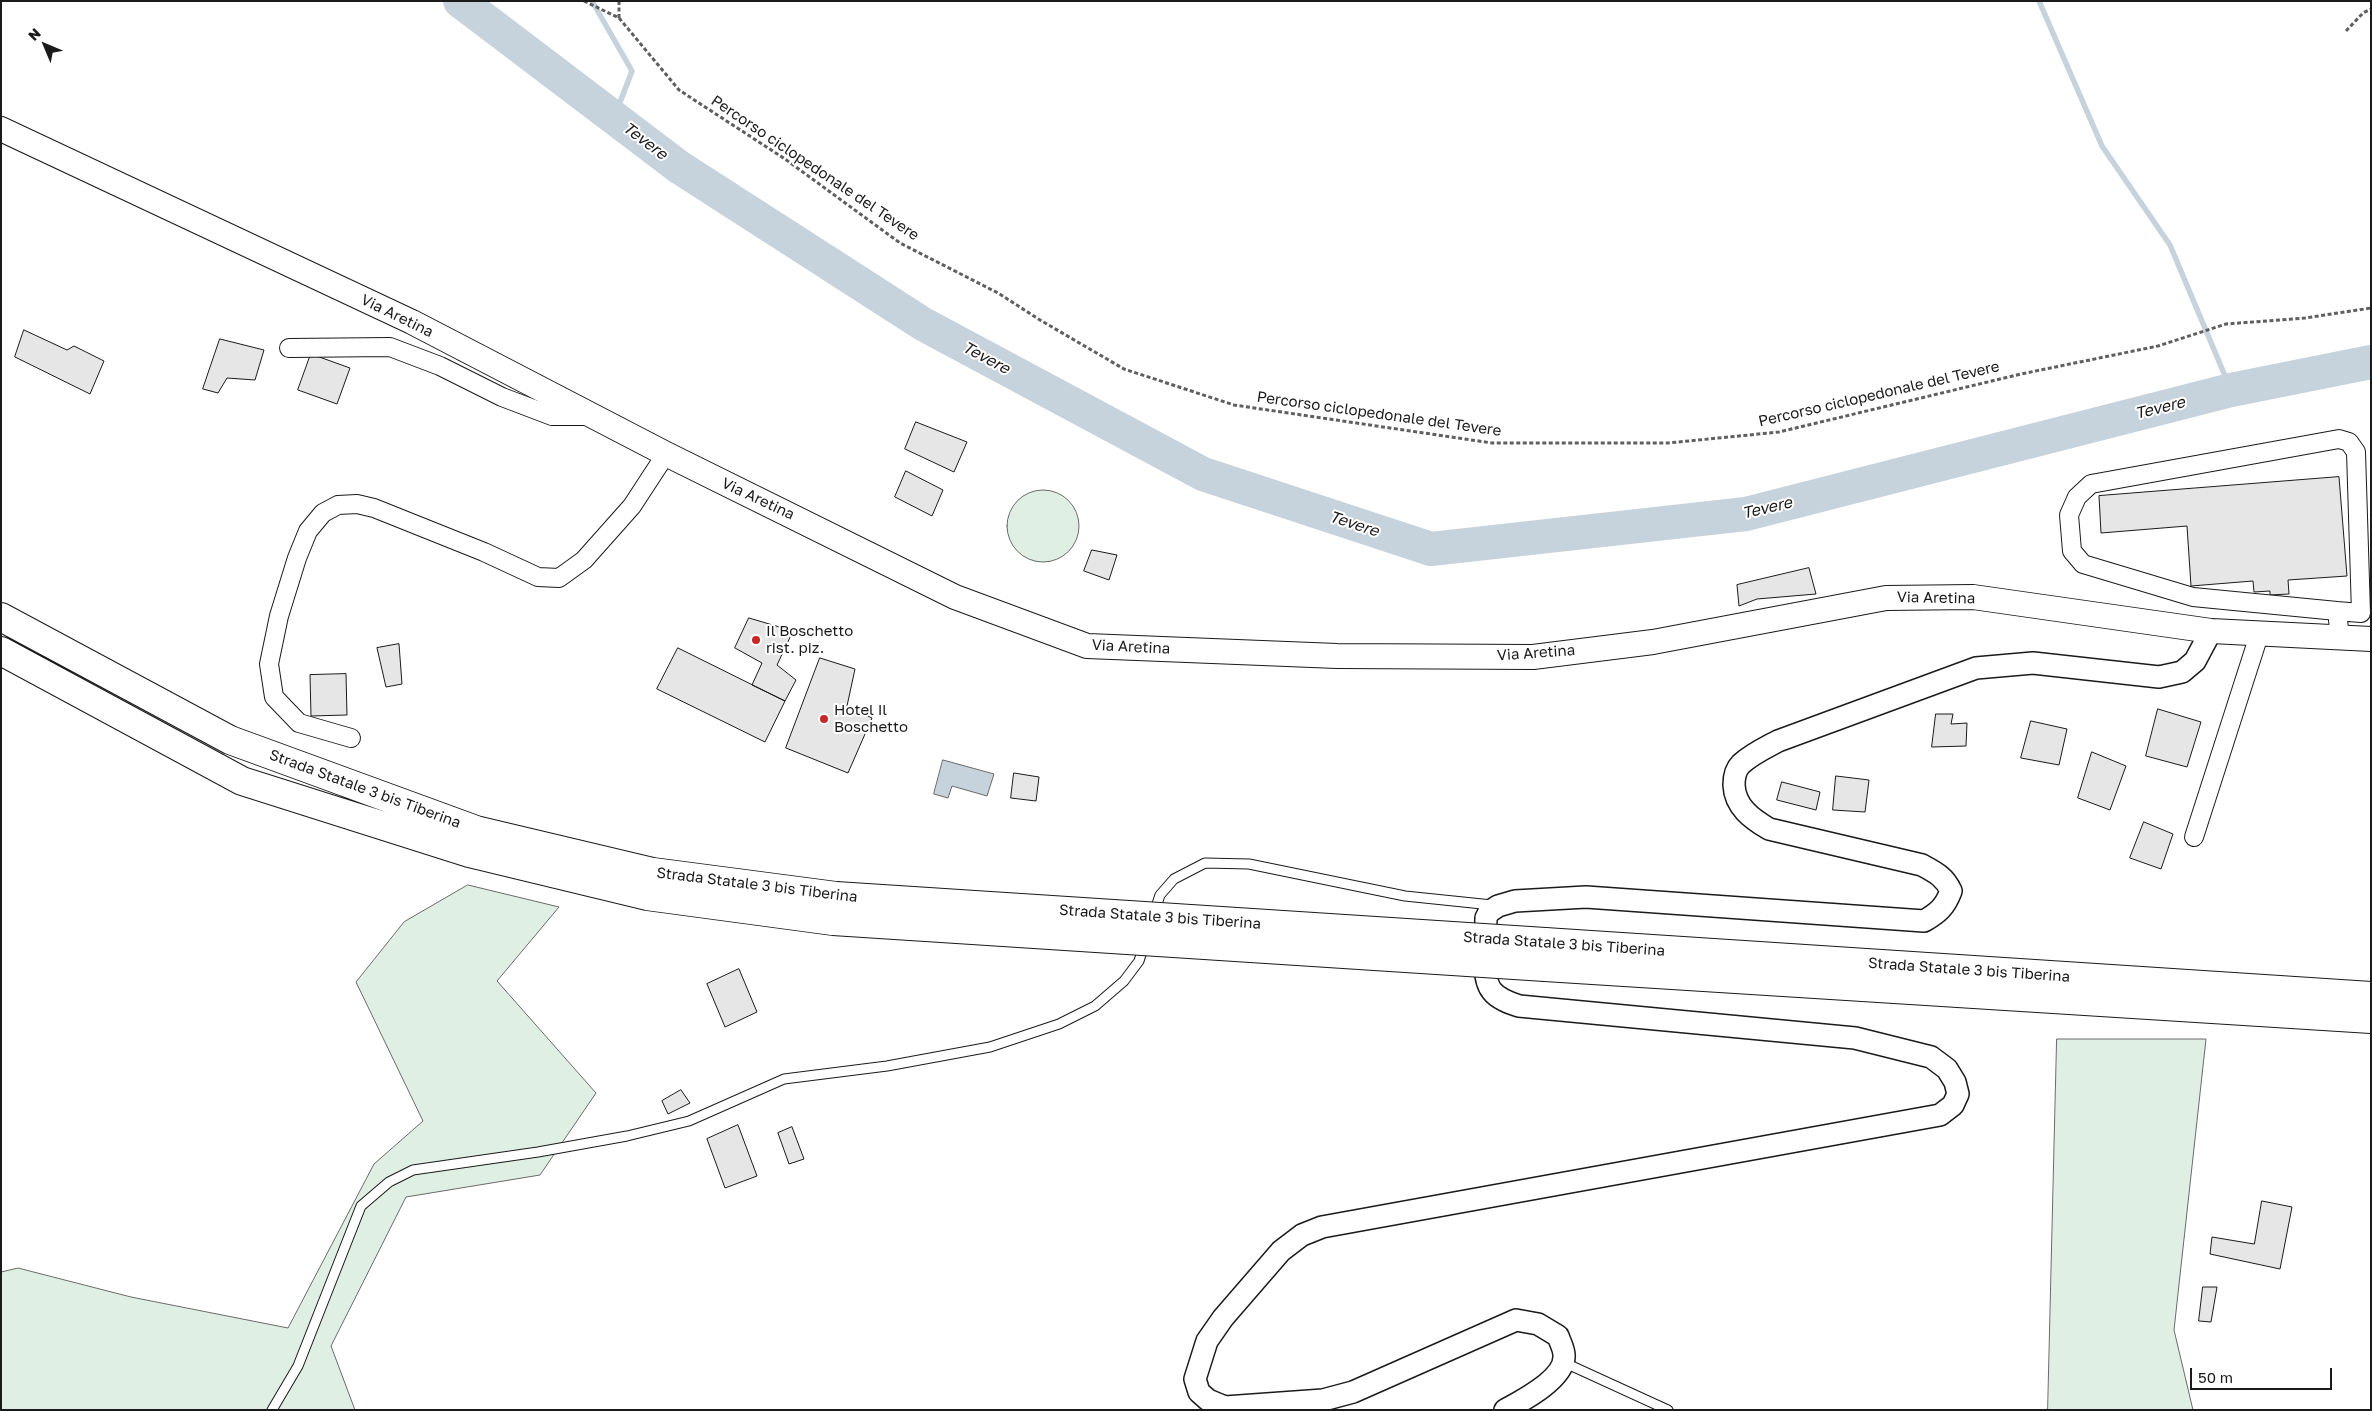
<!DOCTYPE html>
<html>
<head>
<meta charset="utf-8">
<style>
  body { margin:0 }
  #map { position:relative; width:2372px; height:1411px; overflow:hidden; background:#fff; font-family:"Golos Text",sans-serif }
  canvas { display:block }
  .frame { position:absolute; inset:0; border:2px solid #1a1a1a; pointer-events:none }
  .north { position:absolute; left:20px; top:20px; width:50px; height:50px; -webkit-text-stroke:4px #fff; paint-order:stroke; rotate:315deg; font-size:14px; font-weight:700; line-height:20px; text-align:center; color:#1a1a1a }
  .north::after { content:''; display:block; margin:auto; width:18px; height:22px; background:#1a1a1a; clip-path:polygon(50% 0,100% 100%,50% 72%,0 100%) }
  .scale { position:absolute; left:2190px; top:1368px; width:142px; height:22px; box-sizing:border-box; border:2px solid #1a1a1a; border-top:0; padding-left:6px; font-size:15px; line-height:18px; white-space:nowrap; color:#1a1a1a; -webkit-text-stroke:4px #fff; paint-order:stroke }
</style>
</head>
<body>
<div id="map">
<canvas width="2372" height="1411"></canvas>
<div class="frame"></div>
<div class="north">N</div>
<div class="scale">50 m</div>
</div>
<script>
const g = document.querySelector('canvas').getContext('2d');
g.lineJoin = 'round';
function fillPath(path, color) {
  g.fillStyle = color;
  g.fill(path, 'evenodd');
}
function stroke(path, color, width, dash) {
  g.strokeStyle = color;
  g.lineWidth = width;
  g.lineCap = dash ? 'butt' : 'round';
  g.setLineDash(dash || []);
  g.stroke(path);
}
function label(font, color, halo, rows, align = 'center') {
  g.font = font + ' "Golos Text",sans-serif';
  g.lineWidth = 4;
  g.setLineDash([]);
  g.textBaseline = 'middle';
  g.strokeStyle = halo;
  g.fillStyle = color;
  for (const [text, x, y, turn = 0] of rows) {
    g.save();
    g.translate(x, y);
    g.rotate((+turn || 0) * Math.PI / 180);
    g.textAlign = isNaN(turn) ? turn : align;
    if (halo) g.strokeText(text, 0, 0);
    g.fillText(text, 0, 0);
    g.restore();
  }
}
const green = new Path2D(`
  M1007 526a36 36 0 1 1 72 0a36 36 0 1 1-72 0Z
  M468 885 559 907 497 981 596 1093 540 1175 406 1197 331 1346 355 1410H1V1272L18 1268 131 1297 288 1328 374 1164 423 1121 356 982 404 922Z
  M2057 1039H2206L2174 1330 2193 1410H2048Z`);
fillPath(green, '#e0efe3');
stroke(green, '#6a6a6a', 1);
const water = new Path2D(`
  M943 760 994 774 987 796 952 786 948 798 934 794Z`);
fillPath(water, '#c6d2dc');
stroke(water, '#6a6a6a', 1);
stroke(new Path2D(`
  M592 1 632 71 614 118
  M2039 1 2102 146 2170 245 2231 390`), '#c6d2dc', 5.5);
stroke(new Path2D(`
  M460 1 679 167 923 324 1203 474 1431 549 1746 514 2231 390 2371 362`), '#c6d2dc', 34);
const building = new Path2D(`
  M24 330 67 350 74 346 104 361 90 394 15 357Z
  M220 339 264 350 255 380 227 378 218 393 203 389Z
  M311 354 350 368 337 404 298 390Z
  M916 422 967 442 954 472 905 449Z
  M906 471 943 490 932 516 895 497Z
  M2339 477 2347 576 2288 580 2289 594 2270 595V591L2254 592 2253 581 2191 586 2187 526 2101 533 2099 496Z
  M1092 550 1117 555 1109 580 1084 571Z
  M1809 568 1816 594 1757 599 1739 606 1737 585Z
  M749 618 793 631 777 665 796 680 785 701 752 685 762 663 735 648Z
  M399 644 402 684 386 687 377 648Z
  M678 648 785 701 765 742 657 689Z
  M820 658 855 669 847 706 872 718 848 773 786 748Z
  M346 674 347 715 311 716 310 675Z
  M2158 709 2201 722 2187 767 2146 756Z
  M1936 714H1953L1951 724 1967 723 1966 746 1932 747Z
  M2031 721 2067 729 2059 765 2021 758Z
  M2092 752 2126 766 2110 810 2078 798Z
  M1014 773 1039 777 1036 801 1011 798Z
  M1836 776 1869 780 1865 812 1833 810Z
  M1782 782 1820 792 1816 810 1777 800Z
  M2144 822 2173 834 2161 869 2130 858Z
  M739 969 757 1012 725 1027 707 984Z
  M681 1090 690 1103 668 1114 662 1101Z
  M738 1125 757 1176 725 1188 707 1139Z
  M792 1127 804 1159 789 1164 778 1133Z
  M2262 1201 2292 1207 2280 1269 2210 1254 2212 1237 2254 1244Z
  M2203 1287H2217L2211 1322 2199 1321Z`);
fillPath(building, '#e6e6e6');
stroke(building, '#1a1a1a', 1);
const service = new Path2D(`
  M1154 913 1160 895 1174 879 1205 863 1249 864 1405 896 1492 905
  M1563 1362 1668 1410
  M272 1410 298 1366 361 1206 389 1182 413 1170 538 1152 627 1136 689 1121 784 1079 887 1066 990 1047 1059 1024 1095 1006 1124 981 1139 961 1144 945`);
const minor = new Path2D(`
  M289 348 390 347 440 366 502 397 552 416H591
  M2337 611 2361 613 2356 452 2349 442 2339 439 2091 484 2077 497 2069 515 2072 551 2083 564 2193 597 2337 611 2340 638
  M351 738 299 723 274 697 269 664 279 616 297 558 308 531 323 513 338 505 357 504 374 508 484 552 538 577 559 578 584 560 632 506 666 454
  M2194 837 2259 635`);
const tertiary = new Path2D(`
  M1505 1410C1522 1401 1566 1378 1564 1355 1564 1349 1560 1342 1558 1336L1538 1324 1516 1320 1353 1392 1323 1400 1225 1407 1208 1400 1199 1392 1195 1379 1207 1341 1223 1318 1281 1251 1302 1235 1322 1227 1940 1115 1953 1105 1958 1094 1955 1082 1947 1069 1931 1057 1855 1038 1519 1006C1510 1003 1498 999 1492 991 1480 977 1486 936 1486 918L1489 912 1498 906 1515 901 1586 897 1924 921C1938 913 1945 907 1951 891 1945 877 1935 872 1922 865L1769 829C1752 819 1735 807 1734 785 1734 778 1735 770 1741 764 1752 754 1765 748 1778 741L1976 668 2033 663 2159 677 2182 672 2195 661 2211 631`);
const secondary = new Path2D(`
  M1 129 412 322 666 454 955 597 1087 646 1337 656 1533 657 1653 642 1886 598 1973 597 2211 631 2371 639`);
const trunk = new Path2D(`
  M1 617 230 740 476 830 653 872 836 896
  M1 651 242 781 469 853 647 896 833 921
  M1545 942 2371 996
  M1545 967 2371 1019`);
stroke(service, '#1a1a1a', 11);
stroke(minor, '#1a1a1a', 20);
stroke(tertiary, '#1a1a1a', 24);
stroke(secondary, '#1a1a1a', 26);
stroke(trunk, '#1a1a1a', 30);
stroke(new Path2D(`
  M584 1 619 18 679 90 785 159 900 243 998 293 1040 320 1124 369 1234 405 1492 443H1668L1779 432 2021 374 2158 346 2226 324 2305 318 2371 308
  M619 1V18
  M2346 31 2363 13 2371 9`), '#5f5f5f', 3, [4, 2.5]);
stroke(service, '#fff', 9);
stroke(minor, '#fff', 18);
stroke(tertiary, '#fff', 21);
stroke(secondary, '#fff', 24);
stroke(trunk, '#fff', 28);
const trunkBridge = new Path2D(`
  M836 896 1545 942
  M833 921 1545 967`);
stroke(trunkBridge, '#1a1a1a', 30, []);
stroke(trunkBridge, '#fff', 28);
for (const [x, y, r, color] of [
  [756,640,5,"#c62828"],
  [824,719,5,"#c62828"]
]) {
  const dot = new Path2D();
  dot.arc(x, y, r, 0, 2 * Math.PI);
  g.fillStyle = color;
  g.fill(dot);
  stroke(dot, '#fff', 2);
}
label('15px', '#1a1a1a', '#fff', [
  ["Percorso ciclopedonale del Tevere",815,168,34],
  ["Via Aretina",397,316,26],
  ["Percorso ciclopedonale del Tevere",1879,394,-13],
  ["Percorso ciclopedonale del Tevere",1379,414,8],
  ["Via Aretina",758,499,25],
  ["Via Aretina",1936,598,1],
  ["Via Aretina",1131,647,3],
  ["Via Aretina",1536,653,-4],
  ["Strada Statale 3 bis Tiberina",365,789,20],
  ["Strada Statale 3 bis Tiberina",757,885,7],
  ["Strada Statale 3 bis Tiberina",1160,917,4],
  ["Strada Statale 3 bis Tiberina",1564,944,4],
  ["Strada Statale 3 bis Tiberina",1969,970,4]
]);
label('15px', '#1a1a1a', '#fff', [
  ["Il Boschetto",766,631],
  ["rist. piz.",766,648],
  ["Hotel Il",834,710],
  ["Boschetto",834,727]
], 'left');
label('italic 16px', '#1a1a1a', '#fff', [
  ["Tevere",645,141,37],
  ["Tevere",986,358,28],
  ["Tevere",2160,408,-14],
  ["Tevere",1767,508,-13],
  ["Tevere",1354,524,18]
]);
</script>
</body>
</html>
